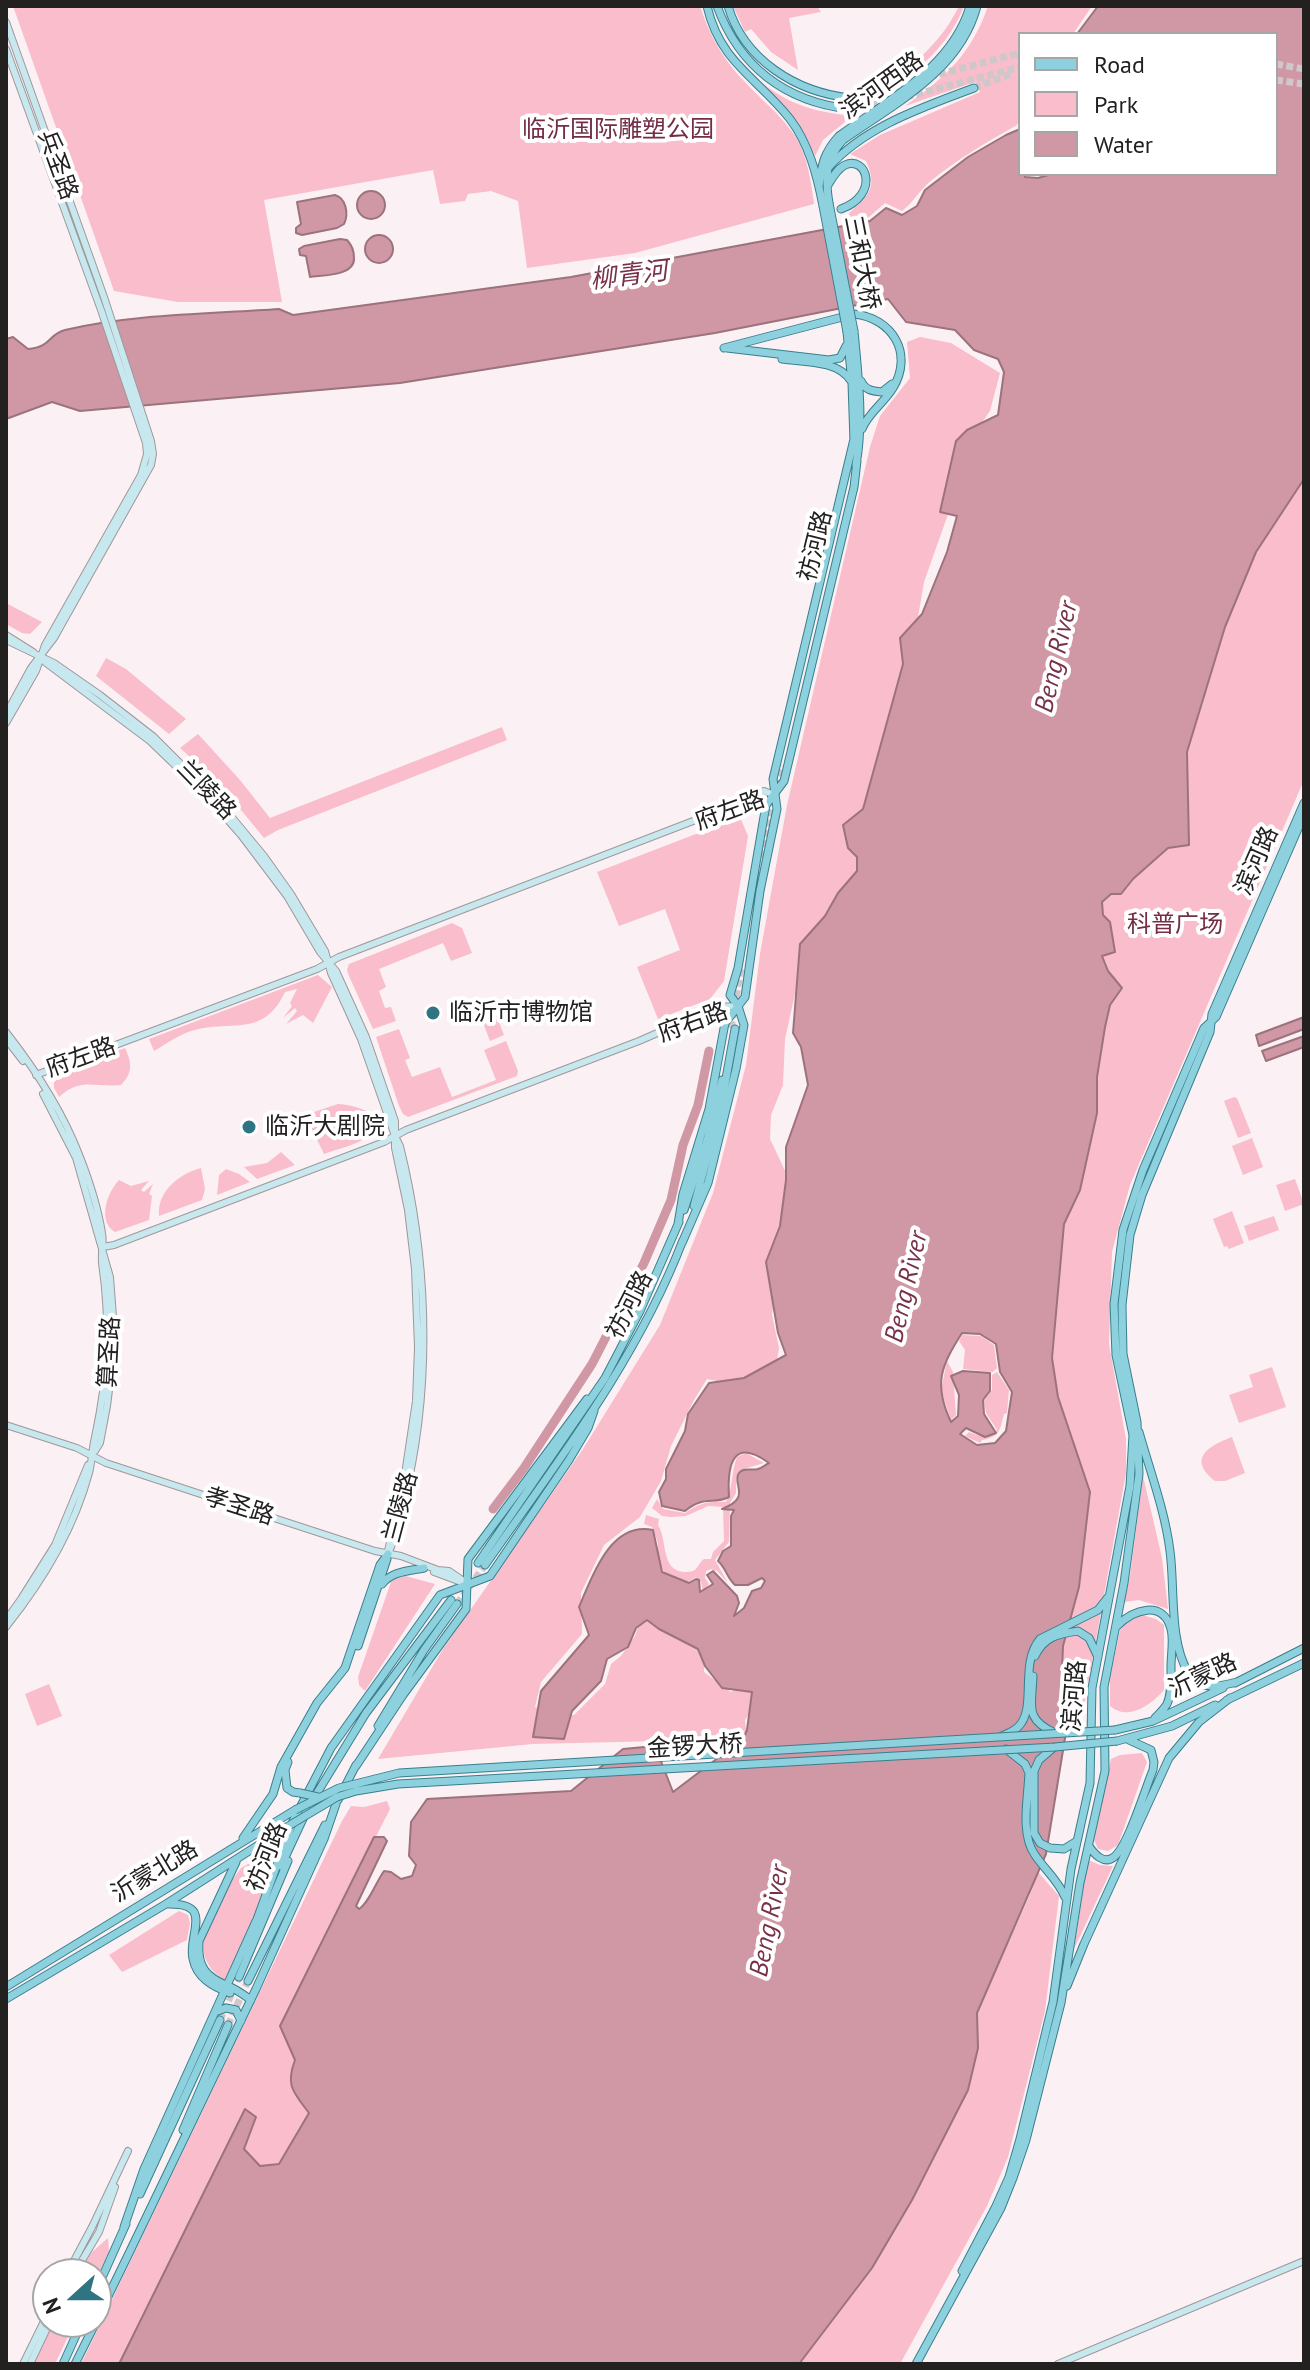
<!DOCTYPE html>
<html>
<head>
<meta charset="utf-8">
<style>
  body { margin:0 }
  #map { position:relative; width:1310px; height:2370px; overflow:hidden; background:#fbf1f4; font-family:"PT Sans",sans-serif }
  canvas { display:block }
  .frame { position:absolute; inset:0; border:8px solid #232020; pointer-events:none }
  .legend { position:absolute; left:1018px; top:32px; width:260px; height:144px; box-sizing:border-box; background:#fff; border:2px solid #a7a6a6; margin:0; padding:10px 14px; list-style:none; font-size:24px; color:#232020 }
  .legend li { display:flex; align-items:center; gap:16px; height:40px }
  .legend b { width:40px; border:2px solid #a7a6a6 }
  .north { position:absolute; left:32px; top:2258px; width:80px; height:80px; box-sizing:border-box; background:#fff; border:2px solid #a7a6a6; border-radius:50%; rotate:249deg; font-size:22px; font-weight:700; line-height:32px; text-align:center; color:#232020 }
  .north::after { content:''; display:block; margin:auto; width:28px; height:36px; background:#2f7482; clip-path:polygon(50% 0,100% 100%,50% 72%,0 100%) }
</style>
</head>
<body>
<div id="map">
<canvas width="1310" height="2370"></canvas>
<div class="frame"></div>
<ul class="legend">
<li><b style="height:10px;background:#8ed1de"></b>Road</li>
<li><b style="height:22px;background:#f9bdcc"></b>Park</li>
<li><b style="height:22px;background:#d097a5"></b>Water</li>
</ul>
<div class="north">N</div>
</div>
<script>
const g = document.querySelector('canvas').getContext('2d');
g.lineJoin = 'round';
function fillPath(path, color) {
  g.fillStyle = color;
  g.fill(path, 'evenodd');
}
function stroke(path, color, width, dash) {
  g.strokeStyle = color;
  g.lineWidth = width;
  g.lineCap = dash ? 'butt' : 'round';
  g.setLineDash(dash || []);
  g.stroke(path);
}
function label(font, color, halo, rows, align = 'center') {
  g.font = font + ' "PT Sans","Noto Sans SC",sans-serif';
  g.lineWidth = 8;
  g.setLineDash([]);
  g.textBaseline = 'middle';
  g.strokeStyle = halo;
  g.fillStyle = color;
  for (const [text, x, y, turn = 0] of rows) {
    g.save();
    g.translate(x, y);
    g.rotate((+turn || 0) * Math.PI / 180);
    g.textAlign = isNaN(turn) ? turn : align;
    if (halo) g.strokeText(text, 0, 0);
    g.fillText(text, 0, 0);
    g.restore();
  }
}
fillPath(new Path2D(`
  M13 6H700C709 34 722 58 743 80 761 100 782 115 797 139 808 159 811 182 814 204L635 253 527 268 518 201 491 191 468 194 465 201 440 204 433 170 264 200 282 302H178L114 291Z
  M733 6H817L821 12 789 18 798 70 771 52 751 29 745 32Z
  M959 6H964C945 57 898 84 855 114L851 107C894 79 936 54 959 6Z
  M988 6H1092L1073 34H1020V117L1017 125C987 142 958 159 932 180 920 189 914 202 902 211L885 203 869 217 850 219 849 213C869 196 878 187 866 161L850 154 880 135 980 92 975 82 905 106C945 78 972 53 988 6Z
  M754 77C788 104 809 111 852 116L823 140 815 156C803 123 779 101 754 77Z
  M920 337 951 343 1000 373 990 411 969 441 958 486 924 582 911 658 863 865 804 953 785 1039 783 1085 771 1115 770 1139 789 1179 772 1315 779 1348 776 1367 732 1384 707 1379 694 1400 671 1446 661 1481 640 1517 604 1545 581 1593 582 1634 541 1682 535 1707 549 1715H574L605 1684 611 1664 621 1656 635 1636 640 1621 647 1616 677 1630 705 1656 704 1672 731 1692 745 1684 755 1696 753 1708 745 1720 747 1739 533 1744 378 1759 443 1649 583 1449 660 1325 713 1193 746 1065 760 954 787 805 870 447 880 416 910 378 907 342Z
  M1304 479V780L1130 1185 1112 1252 1109 1344 1126 1439V1473L1082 1717 1068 1720 1061 1695 1063 1646 1079 1587 1090 1492 1058 1397 1052 1358 1064 1224 1080 1190 1097 1113V1078L1105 1027 1110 1005 1122 988 1108 971 1102 956 1115 951 1110 922 1103 915 1102 902 1111 894H1121L1133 879 1168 848 1188 845 1187 752 1225 627 1256 552Z
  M6 603 42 622 30 634 22 633 6 624Z
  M106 658 126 669 186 719 169 734 96 676Z
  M502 727 507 740 278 830 264 838 218 782 180 748 198 734 240 780 270 818Z
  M740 817 748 836 724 981 710 999 658 1019 637 967 680 950 665 909 619 926 597 872Z
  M452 923 462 928 472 953 451 961 443 943 379 969 386 987 379 991 385 1008 391 1007 396 1021 373 1029 349 976 347 970 349 964Z
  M318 975 332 987 313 1023 303 1015 286 1024 297 1011 295 1008 283 1018 292 1006 290 1003 297 989 285 992C264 1036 236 1021 199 1029 182 1032 168 1043 154 1051L149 1039Z
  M493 1007 504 1035 490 1041 479 1012Z
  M399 1029 410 1058 405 1060 412 1077 440 1067 452 1097 496 1080 484 1050 506 1041 518 1071 517 1076 408 1117 403 1114 399 1106 376 1037Z
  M125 1048C132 1063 133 1073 121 1085 95 1088 81 1077 59 1097L54 1088V1078L61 1073Z
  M1234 1097 1237 1098 1251 1133 1238 1138 1224 1101Z
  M338 1104C354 1105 367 1110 381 1119 378 1141 342 1147 324 1154L307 1119 314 1112Z
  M1252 1138 1263 1167 1243 1175 1232 1146Z
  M281 1152 295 1165 257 1179 244 1167 267 1163Z
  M201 1168 205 1189 202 1200 159 1216C157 1191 179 1174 201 1168Z
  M226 1169 239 1174 250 1182 217 1195 219 1175Z
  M1295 1179 1304 1204 1285 1211 1276 1185Z
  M119 1180 131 1186 149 1181 141 1190 144 1192 153 1184 149 1194 152 1196 149 1220 115 1232C97 1221 107 1193 119 1180Z
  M1232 1211 1244 1243 1229 1249 1227 1246 1224 1247 1213 1219Z
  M1274 1216 1279 1230 1249 1241 1244 1226Z
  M962 1335 981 1336 994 1345 997 1368 993 1372 963 1369 965 1350 959 1341Z
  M947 1361 953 1372 956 1415 951 1420 941 1390Z
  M1272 1367 1286 1407 1239 1423 1229 1395 1253 1387 1249 1375Z
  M997 1372 1009 1390 1007 1413 1004 1414C1000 1430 1000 1437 982 1440L980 1443 965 1436 969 1432C981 1437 986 1439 997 1430L986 1413 984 1401 992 1390V1375Z
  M1232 1437 1245 1473 1225 1481H1215C1187 1459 1208 1446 1232 1437Z
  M746 1453 764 1463 740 1470 736 1479V1493L730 1503 729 1542 715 1560 728 1583 717 1571 711 1569 706 1571 705 1578 709 1584 703 1591 701 1582 696 1577 689 1582 668 1577 656 1561 658 1543 652 1527 644 1524 646 1515 659 1519 658 1525C668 1540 660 1570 684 1572 688 1572 693 1572 696 1569 699 1565 701 1561 704 1559H711L713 1552 724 1541 723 1507 708 1506 686 1516 671 1517 662 1516 652 1508 657 1499 663 1509 685 1513C699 1503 709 1501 726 1502 733 1488 731 1472 737 1457Z
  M1143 1476 1162 1558 1168 1609 1139 1600 1124 1602 1130 1576Z
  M402 1575 435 1584 365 1691 359 1685 358 1677 392 1579Z
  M1142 1615 1156 1619 1164 1625V1690C1152 1704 1128 1722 1110 1706V1679L1120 1630 1129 1621Z
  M49 1684 62 1716 37 1726 25 1694Z
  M1142 1753 1147 1762 1118 1845 1108 1851 1098 1849 1094 1840 1111 1759 1120 1755Z
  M387 1801 390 1809 280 2026 295 2060C284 2087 294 2092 309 2113L279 2164 260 2166 243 2149 256 2117 245 2109 119 2364H81L342 1821 351 1806 364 1807Z
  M291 1840 225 1981C210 1971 202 1959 203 1941L230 1883 241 1868Z
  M1088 1860 1100 1865 1113 1866 1074 1949Z
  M1038 1872 1059 1896 1045 2011 1008 2157 987 2206 900 2364H799L872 2268 937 2153 978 2048 977 2013 1029 1897Z
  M179 1911 188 1915 190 1923 187 1940 122 1972 109 1955Z
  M108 2238 109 2251 96 2279V2274H77L92 2252Z
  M54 2322H75L55 2364H34Z`), '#f9bdcc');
const water = new Path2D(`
  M1098 6H1304V479L1256 552 1225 627 1187 752 1189 845 1168 848 1133 879 1121 894H1111L1102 902 1103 915 1110 922 1115 952 1102 956 1108 971 1122 988 1110 1005 1105 1027 1097 1077V1113L1080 1190 1064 1224 1052 1358 1058 1397 1090 1492 1079 1587 1063 1646 1061 1695 1068 1720 1046 1854 977 2013 978 2048 968 2090 912 2200 872 2268 799 2364H119L245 2109 256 2117 244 2149 260 2166 279 2164 309 2113C294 2093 285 2086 295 2060L280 2026 374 1837H384L387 1841 356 1906 359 1909C369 1903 376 1882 384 1871L391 1872 401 1879 412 1876 416 1865 409 1856 411 1822 427 1799 571 1791 623 1749 655 1746 673 1792 743 1739 747 1730 752 1692 722 1688 705 1666 698 1649 659 1629 647 1620 636 1628 628 1647 607 1659 601 1681 572 1711 564 1739 533 1737 541 1691 589 1635 579 1607C592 1577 610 1521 653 1530L662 1572 689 1583 696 1579 699 1580 700 1592 713 1584 707 1575 713 1571 737 1596 739 1603 734 1616 744 1608 752 1591 761 1588 765 1581 762 1578 748 1585H735C727 1578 726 1568 718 1561L723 1551 731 1546V1516L734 1510 722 1509C753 1497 731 1484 739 1473 743 1467 752 1471 758 1469 762 1468 765 1465 769 1463 733 1437 727 1464 729 1497 713 1505 704 1495 685 1511L662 1506 659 1492 666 1479V1469L685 1431 688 1414 709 1383 744 1378 786 1355 778 1333 766 1262 780 1226 786 1180V1147L808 1085 801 1047 793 1033 800 944 825 916 838 893 857 871V857L848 848 843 825 863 809 903 664 900 638 922 614 947 552 957 516 940 512 956 441 967 430 998 415 1004 372 998 359 974 350 955 330 906 322 888 299 715 333 400 383 80 411 52 402 6 419V339L13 337 28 349C52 347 48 334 65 330 134 314 208 314 279 309L293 315 571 277 870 221 886 208 902 215 917 206 925 190 968 157 1006 135 1020 129V174H1025V177L1038 178 1052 174H1276V34H1077ZM962 1333 980 1334 996 1344 1000 1372 1012 1392 1006 1431 995 1443 977 1445 960 1434 966 1428 985 1437 996 1433 984 1414 983 1400 990 1391V1373L963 1371 951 1376 959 1395 958 1416 951 1422C933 1384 941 1366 962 1333Z
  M357 205a14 14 0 1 1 28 0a14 14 0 1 1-28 0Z
  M335 195C346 198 349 214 344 224L337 228 302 235 296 233V228L301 224 297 202Z
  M365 249a14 14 0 1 1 28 0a14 14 0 1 1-28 0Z
  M340 239 347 240C352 245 354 250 354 258 355 276 323 275 310 277L306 256 300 255 299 249 304 246Z
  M1304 1017V1029L1259 1046 1256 1035Z
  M1304 1036V1047L1266 1061 1262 1051Z`);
fillPath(water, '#d097a5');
stroke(water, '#9c737d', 2);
stroke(new Path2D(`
  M493 1509 524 1468 592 1364 644 1263 671 1200 683 1145 698 1105 709 1051`), '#d097a5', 9);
stroke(new Path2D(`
  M1276 64 1304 69
  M929 77 1020 53
  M1276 80 1304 84
  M974 88 1013 73
  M906 97 1020 67
  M850 98 913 82
  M850 109 886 102
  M779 787 784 766
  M760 857 772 798
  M731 1028 741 967
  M457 1604 485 1565
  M220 2020 239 1977
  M228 2025 248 1981`), '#d0c7ca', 7, [7, 3.5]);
const secondary = new Path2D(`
  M6 22 104 297 151 441 153 454 151 465 54 638 31 668 6 714
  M6 49 101 310 146 443 147 454 141 475 45 645 36 671 6 723
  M6 635 33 652
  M6 640 54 663 100 695 154 737 220 803 264 856 291 894 325 951 331 973 361 1039 395 1136 400 1146C427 1255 432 1374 408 1484 403 1508 398 1532 388 1554
  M45 662 150 741 204 793 241 835 287 896 320 952 336 971 366 1037 395 1121V1148L408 1210 415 1269 418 1347 416 1401 405 1474 388 1551
  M689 1023 727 1009
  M6 1032C35 1069 63 1112 80 1157 89 1180 98 1208 102 1233 104 1243 101 1253 102 1263 111 1325 108 1376 95 1437 92 1449 92 1462 89 1473 74 1529 42 1582 6 1627
  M6 1039 23 1061
  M36 1075 317 969 339 957 701 818 764 791 775 795
  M43 1094 76 1158 110 1277 114 1330 112 1366 107 1406 100 1443 95 1451
  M103 1247 114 1245 384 1142 406 1130 639 1041 717 1007 738 1006
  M6 1425 77 1448 106 1463 234 1505 375 1551 401 1556 438 1570 449 1571 468 1584
  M434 1572 461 1582
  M6 1620 21 1599 55 1545 88 1465
  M67 2274 92 2227 128 2151
  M74 2274 99 2232 115 2187
  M23 2364 48 2313
  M30 2364 50 2322
  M1058 2364 1304 2261`);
const primary = new Path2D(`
  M707 6C720 63 758 78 790 119 809 144 817 175 823 206
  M717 6C739 66 785 102 850 109
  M728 6C744 60 796 92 850 98
  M828 168C865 126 924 107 974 88
  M828 185C832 178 837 169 845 165 867 155 880 195 841 209
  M819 187C821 166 824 152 839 136 888 100 952 68 970 6
  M829 203C825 179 825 159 843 140 894 104 960 71 977 6
  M854 331C858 375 864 421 856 465
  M847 332 852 383 854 442
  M724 348 854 314C892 318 914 353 893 388 884 403 868 413 862 429
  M727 348 829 360 840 358 846 346
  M782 359C804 362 838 360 851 381
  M861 381C865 390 872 391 882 392L892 384
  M694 1206 721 1106 735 1029
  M684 1210 708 1137 722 1080
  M678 1224 683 1194 709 1109 725 1023 745 997 760 891 777 809 773 779 854 439
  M682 1243 708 1183 736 1069 744 1025 738 1006 730 995 738 968 766 805 784 781 854 487 857 461
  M1139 1432C1150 1471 1165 1511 1170 1551 1175 1587 1169 1641 1188 1672 1201 1691 1218 1687 1237 1682
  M478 1563 605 1378 640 1311 679 1222
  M485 1565C558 1461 637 1360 683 1240
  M382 1584C392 1571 409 1571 424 1568
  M1117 1626C1133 1610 1163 1599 1171 1629 1174 1640 1171 1655 1171 1666 1171 1679 1172 1693 1167 1704 1164 1709 1159 1714 1155 1718
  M358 1646 387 1559
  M1035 1656C1044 1636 1059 1634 1078 1631L1089 1638 1098 1657
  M1033 1676C1032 1706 1024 1719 1055 1733
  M1235 1683 1304 1648
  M1227 1700 1304 1663
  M378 1726 424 1650 457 1604
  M1115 1730 1153 1721 1223 1688
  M1002 1736C1008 1733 1015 1731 1019 1726 1037 1707 1019 1664 1040 1639L1098 1610 1109 1596
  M1117 1741 1172 1726 1215 1705
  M1054 1747 1039 1760 1034 1771V1833L1040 1843 1050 1848 1064 1849 1077 1841
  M1006 1749 1025 1764 1029 1773C1028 1798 1020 1834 1035 1855 1045 1870 1058 1880 1065 1897
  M288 1762 285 1770 287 1788 293 1792 300 1793
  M356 1766 403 1695 466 1609 468 1559 587 1399
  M314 1798 366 1713 451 1600
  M338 1800 356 1765
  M243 1838 273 1794 281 1767 317 1703 345 1668 380 1565 388 1554
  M1089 1846C1094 1854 1104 1865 1114 1857 1128 1846 1145 1789 1153 1770L1154 1762 1151 1750 1129 1740
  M236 1862 199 1941C197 1967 206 1977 228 1986 236 1989 244 1995 251 2000
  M281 1866 307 1810
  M166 1904C216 1902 187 1934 193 1959 197 1978 213 1987 230 1993
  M256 1922 293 1821 331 1748 440 1595 490 1576 569 1460 588 1428 594 1411
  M239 1977 288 1861
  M248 1981 325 1825
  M1067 1986 1084 1944 1169 1758 1199 1722 1230 1698
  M6 1987 295 1810
  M6 1999 166 1904 285 1828
  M215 2012 226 2008 236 2010 241 2021
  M183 2130 228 2025
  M140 2194 220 2020
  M124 2227 144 2169 256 1921
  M131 2249 256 1989 324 1839 336 1804
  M962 2271 996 2206 1009 2177 1020 2139 1053 2002 1071 1869 1090 1783 1092 1688 1130 1486 1133 1435 1116 1355 1114 1304 1123 1230 1143 1170 1204 1028 1216 1017 1304 815
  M96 2291 126 2224
  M96 2321 132 2247
  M63 2364 82 2322
  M75 2364 96 2322
  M916 2364 1001 2208 1013 2178 1026 2140 1061 2003 1080 1883 1105 1771 1104 1687 1124 1583 1139 1474 1137 1422 1123 1354 1122 1305 1130 1235 1142 1195 1210 1032 1212 1014 1304 803`);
stroke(secondary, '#a09799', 8);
stroke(primary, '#387f8d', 9);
stroke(secondary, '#c7e8ee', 6);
stroke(primary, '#8ed1de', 7);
const primaryBridge = new Path2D(`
  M829 203 854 331
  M823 206 847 332
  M300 1793 318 1797
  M295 1810 339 1788 399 1773 1115 1730
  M285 1828 337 1797 356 1791 398 1784 1055 1747 1117 1741`);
stroke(primaryBridge, '#387f8d', 9, []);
stroke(primaryBridge, '#8ed1de', 7);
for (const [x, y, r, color] of [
  [433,1013,8,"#2f7482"],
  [249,1127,8,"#2f7482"]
]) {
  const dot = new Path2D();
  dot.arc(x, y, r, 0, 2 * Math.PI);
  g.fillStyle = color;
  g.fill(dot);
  stroke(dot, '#fff', 3);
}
label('24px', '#232020', '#fff', [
  ["滨河西路",882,86,-36],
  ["兵圣路",57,165,70],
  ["三和大桥",861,263,79],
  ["祊河路",816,546,-76],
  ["兰陵路",206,790,46],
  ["府左路",730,811,-20],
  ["滨河路",1257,861,-66],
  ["府右路",693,1023,-20],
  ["府左路",81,1058,-20],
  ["祊河路",630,1305,-63],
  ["算圣路",110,1352,-87],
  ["孝圣路",239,1507,18],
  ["兰陵路",401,1507,-75],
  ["沂蒙路",1203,1676,-25],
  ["滨河路",1075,1696,-85],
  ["金锣大桥",695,1747,-3],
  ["祊河路",267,1857,-68],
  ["沂蒙北路",155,1872,-31]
]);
label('24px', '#732d44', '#fff', [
  ["临沂国际雕塑公园",618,130],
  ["科普广场",1175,925]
]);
label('24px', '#232020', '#fff', [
  ["临沂市博物馆",449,1013],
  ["临沂大剧院",265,1127]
], 'left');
label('italic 26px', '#783148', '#fff', [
  ["柳青河",629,276,-7],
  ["Beng River",1057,657,-77],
  ["Beng River",907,1287,-77],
  ["Beng River",770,1921,-79]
]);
</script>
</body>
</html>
